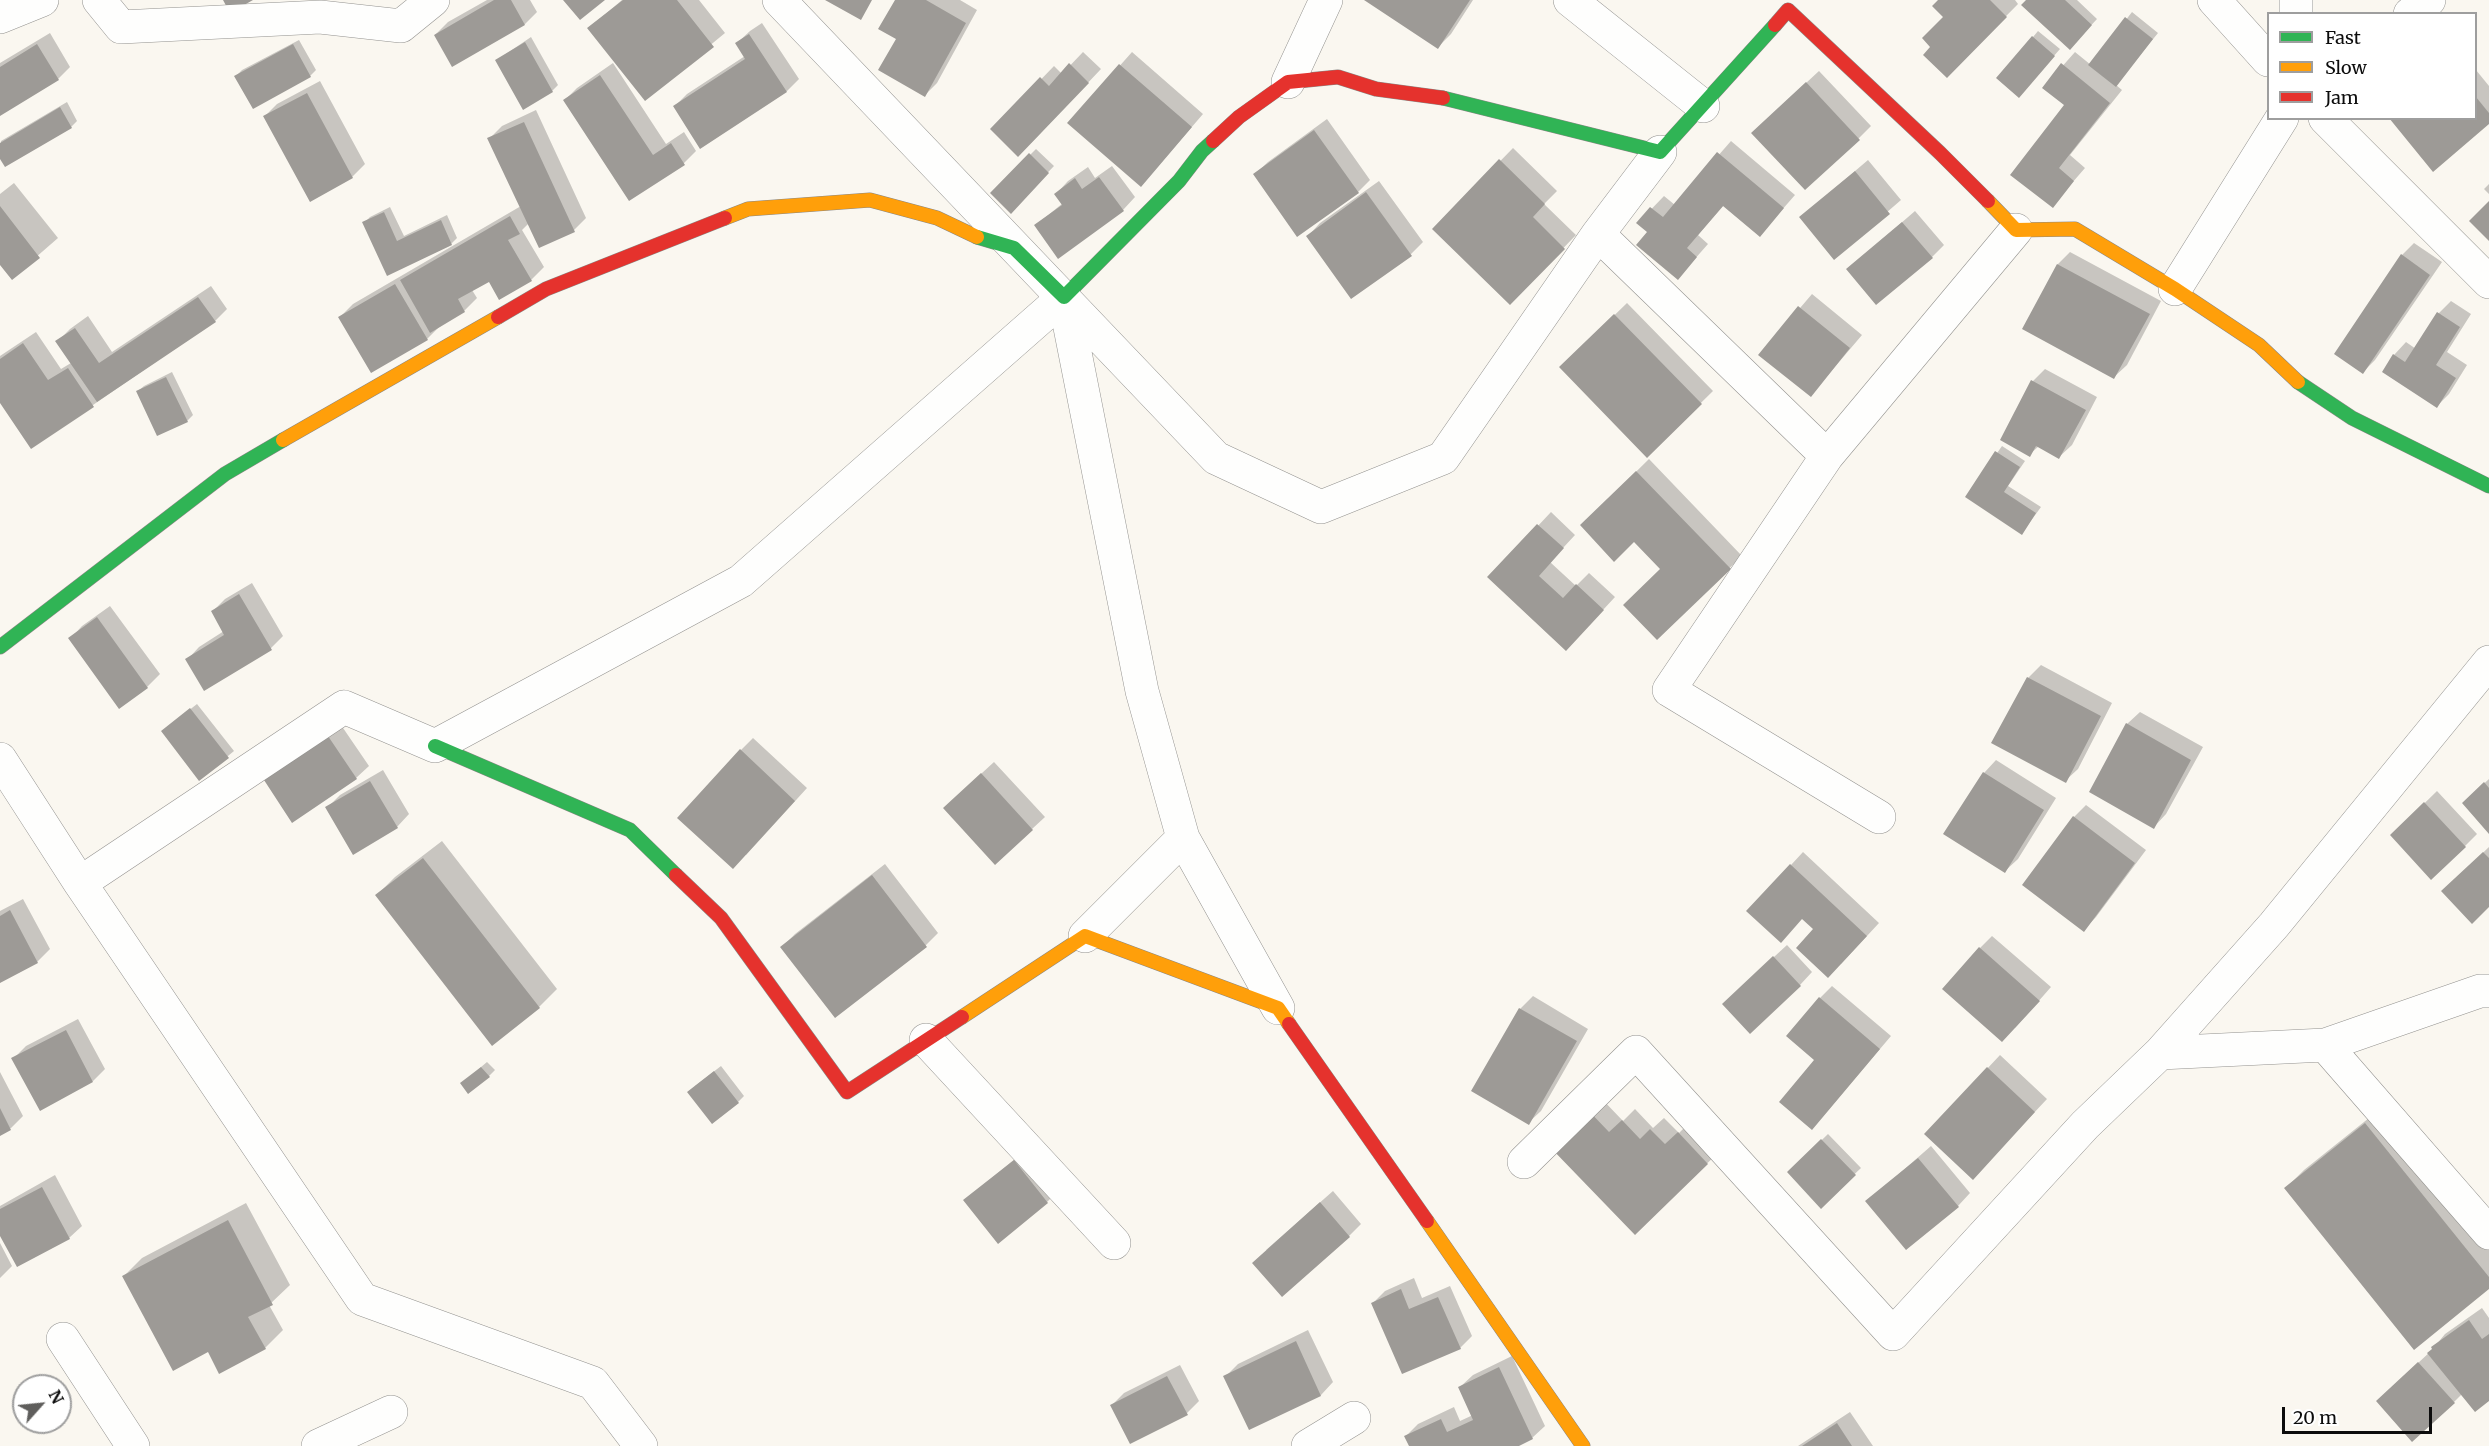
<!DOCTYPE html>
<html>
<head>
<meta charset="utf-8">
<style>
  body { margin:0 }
  #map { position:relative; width:2489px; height:1446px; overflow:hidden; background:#faf7f0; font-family:Merriweather,serif }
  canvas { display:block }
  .legend { position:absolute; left:2267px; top:12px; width:210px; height:108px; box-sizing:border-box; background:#fff; border:2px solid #9e9e9e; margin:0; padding:8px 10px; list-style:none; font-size:18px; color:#0c0c0c }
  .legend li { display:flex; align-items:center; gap:12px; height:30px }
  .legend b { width:30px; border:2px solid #9e9e9e }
  .north { position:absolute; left:12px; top:1374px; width:60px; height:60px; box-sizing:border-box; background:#fff; border:2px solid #9e9e9e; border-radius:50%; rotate:63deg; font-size:16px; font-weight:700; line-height:24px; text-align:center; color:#0c0c0c }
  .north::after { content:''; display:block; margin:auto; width:21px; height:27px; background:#5f5e5c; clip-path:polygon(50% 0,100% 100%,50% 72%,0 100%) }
  .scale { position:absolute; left:2282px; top:1407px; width:150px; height:27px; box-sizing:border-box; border:3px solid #0c0c0c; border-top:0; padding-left:8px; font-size:18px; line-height:21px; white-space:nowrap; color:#0c0c0c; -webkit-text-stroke:4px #fff; paint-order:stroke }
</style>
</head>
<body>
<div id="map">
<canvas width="2489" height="1446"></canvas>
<ul class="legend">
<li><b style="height:8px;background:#30b455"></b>Fast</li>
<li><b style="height:8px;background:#ff9f0a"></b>Slow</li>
<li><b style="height:8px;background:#e5322d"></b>Jam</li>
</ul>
<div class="north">N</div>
<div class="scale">20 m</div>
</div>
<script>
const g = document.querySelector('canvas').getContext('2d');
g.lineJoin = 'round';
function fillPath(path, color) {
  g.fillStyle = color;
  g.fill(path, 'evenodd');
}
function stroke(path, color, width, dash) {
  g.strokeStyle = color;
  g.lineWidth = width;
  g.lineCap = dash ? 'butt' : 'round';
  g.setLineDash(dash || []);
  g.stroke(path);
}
fillPath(new Path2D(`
  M487 0H530L537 12 525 24 453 65 435 35 448 22Z
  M622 0H699L725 33 645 99 589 28Z
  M896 0H960L977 10 937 83 925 95Z
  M1367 0H1473L1451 34 1438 47Z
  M1940 0H2015L2018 4 1947 76 1932 47 1945 17Z
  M2028 0H2077L2097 19 2070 48Z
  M2132 12 2158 33 2116 85 2122 90 2070 155 2085 168 2052 206 2066 105 2044 87 2075 52 2091 65Z
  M762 23 799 79 787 91 700 147 675 106 687 94 745 56 737 43 750 31Z
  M2038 31 2060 49 2024 90 2033 37Z
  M50 33 70 67 58 79 0 114V63Z
  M531 37 558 85 552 91 497 60Z
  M299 40 316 70 310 76H236L242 70Z
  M1083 52 1101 69 1031 143 993 129 1054 66 1062 74Z
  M1132 52 1203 114 1153 172 1069 123Z
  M613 63 666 144 684 132 696 151 684 163 630 199 565 100 577 88Z
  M2476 70 2489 86V122L2476 118Z
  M1819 71 1871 126 1858 139 1765 121Z
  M320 81 365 164 352 177 265 116 277 104Z
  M67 102 77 121 71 127 0 156 1 141Z
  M536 110 586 218 574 230 529 223 522 230 544 267 531 280H489L472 290 477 298 464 311 439 327 427 339 340 317 353 304 521 206 489 139 502 126Z
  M1327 119 1370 180 1358 192 1255 174 1268 162Z
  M1731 141 1795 195 1760 235 1724 205 1698 235 1708 244 1678 278 1649 231 1638 223 1664 196 1675 205Z
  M1513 148 1557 191 1544 204 1576 235 1510 303 1434 229Z
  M1036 149 1054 166 1011 211 992 193Z
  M1868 160 1901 200 1834 258 1801 217Z
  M1112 166 1135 197 1123 210 1059 257 1036 225 1063 203 1056 194 1068 181 1088 167 1095 178Z
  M1379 181 1423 242 1411 254 1352 297 1308 236 1320 223Z
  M14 183 58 238 12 278 0 263V194Z
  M2489 184V194L2484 189Z
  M390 207 404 236 447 215 457 238 449 246 388 274 364 223 370 217Z
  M1915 211 1944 245 1932 257 1848 269Z
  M2414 243 2442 262 2375 360 2363 372 2402 255Z
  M2070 252 2161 301 2127 365 2114 377 2024 329 2058 264Z
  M211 286 227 309 215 321 32 447 0 400V356L36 332 61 369 71 363 57 342 70 329 88 316 112 352Z
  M1812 294 1862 335 1811 395 1760 355Z
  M2451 301 2471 314 2447 352 2467 365 2449 394 2437 406 2394 355 2406 342 2416 349 2439 313Z
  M1627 303 1713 391 1647 456 1561 367Z
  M2045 369 2097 397 2072 445 2059 457 2039 446 2029 455 2033 381Z
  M172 372 193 415 187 421 138 391 144 386Z
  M2002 446 2025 461 2008 486 2041 507 2022 533 1967 496Z
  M1649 459 1742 556 1657 638 1662 569 1634 540 1582 525Z
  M1551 512 1575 535 1550 562 1576 586 1589 573 1615 597 1578 637 1490 577Z
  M252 583 283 636 271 648 187 660 199 647 224 631 212 612 225 599Z
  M110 606 160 674 147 687 119 707 70 639 82 626Z
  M2041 665 2112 703 2078 769 2065 781 2028 678Z
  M197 704 234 751 200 779 169 726Z
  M2140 712 2203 747 2166 814 2154 827 2127 724Z
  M341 725 369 766 356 778 293 821 266 780Z
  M753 738 807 788 746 855 741 750Z
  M1996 760 2056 798 2018 859 2005 871 1984 773Z
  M994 762 1045 817 1032 829 957 796Z
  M383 770 409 814 397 827 327 808 340 795Z
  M2489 779V832L2476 791Z
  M2437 791 2477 834 2465 846 2392 835Z
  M2086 805 2146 850 2096 917 2084 930 2074 817Z
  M442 841 557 989 539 1007 377 895 395 877Z
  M2489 847V905L2443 891Z
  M1803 852 1879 923 1841 964 1815 929 1791 865Z
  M885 864 938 933 926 945 835 1016 782 947 795 934Z
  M23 899 50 949 37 962 0 981V911Z
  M1992 936 2051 987 2015 1028 1980 948Z
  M1787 945 1812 972 1800 985 1737 991Z
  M1832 986 1891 1036 1824 1115 1816 1060 1820 998Z
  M1533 996 1588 1029 1541 1111 1528 1123 1520 1009Z
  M78 1019 105 1069 93 1081 13 1059 26 1046Z
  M2000 1055 2047 1099 1985 1165 1926 1134Z
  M487 1062 495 1070 489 1076 462 1083Z
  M721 1066 744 1096 738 1102 695 1086Z
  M0 1072 23 1116 11 1128 0 1134Z
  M1601 1098 1623 1121 1635 1109 1653 1128 1664 1118 1679 1133 1691 1121 1720 1151 1635 1233 1551 1146Z
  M2384 1106 2489 1236V1287L2286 1188 2304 1170Z
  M1828 1134 1861 1168 1821 1206 1789 1172Z
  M1931 1146 1970 1193 1958 1206 1868 1201Z
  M1027 1149 1059 1190 1047 1202 965 1200Z
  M55 1175 82 1226 69 1238 0 1233V1206Z
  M1333 1191 1361 1224 1349 1236 1266 1250Z
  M246 1203 290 1285 269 1305 283 1330 265 1348 208 1350 124 1276 142 1258Z
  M0 1243 12 1266 0 1278Z
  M1414 1278 1422 1298 1450 1286 1472 1336 1460 1348 1373 1303 1385 1291Z
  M2482 1308 2489 1318V1399L2462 1394 2454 1402 2390 1389 2431 1351 2445 1334Z
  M1308 1330 1333 1382 1321 1395 1249 1428 1225 1377 1238 1364Z
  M1512 1356 1545 1426 1532 1438 1515 1446H1411L1406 1436 1418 1424 1454 1407 1460 1421 1473 1415 1460 1387 1473 1375Z
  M1180 1365 1199 1401 1187 1413 1111 1406 1124 1393Z
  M1850 1412 1873 1446H1798Z`), '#0003');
fillPath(new Path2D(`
  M223 0H253L230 13Z
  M494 0H511L525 25 452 67 434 35Z
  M563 0H605L580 20Z
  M623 0H677L714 47 645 101 587 28Z
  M825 0H872L861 20Z
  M895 0H926L966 23 925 97 878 70 896 39 878 29Z
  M1364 0H1470L1438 49Z
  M1938 0H1990L2007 17 1947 78 1923 55 1930 47 1922 38 1943 17 1932 6Z
  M2026 0H2065L2092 25 2070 50 2021 5Z
  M2125 17 2153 39 2116 87 2088 65Z
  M749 34 787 92 700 149 673 106 745 59 735 43Z
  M2032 36 2055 56 2019 98 1996 78Z
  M525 42 553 92 523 110 495 60Z
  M37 44 59 80 0 116V67Z
  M293 44 311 77 253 109 234 76Z
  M1069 63 1089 83 1018 157 990 129 1040 77 1049 86Z
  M2061 63 2110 103 2059 168 2074 181 2053 208 2010 175 2064 105 2042 88Z
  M1119 64 1192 127 1141 187 1067 123Z
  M600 75 653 155 671 143 685 165 629 201 563 100Z
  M1806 82 1860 140 1805 190 1751 133Z
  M307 93 353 178 310 202 263 116Z
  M2476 97 2489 113V124L2433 172 2389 118H2476Z
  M60 107 72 128 5 167 0 159V143Z
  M524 122 575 232 539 248 487 138Z
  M1314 130 1359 193 1297 237 1253 174Z
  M1717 152 1784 208 1760 237 1723 206 1687 248 1697 257 1678 280 1636 245 1647 232 1636 223 1650 207 1663 217Z
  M1029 153 1049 173 1011 214 990 193Z
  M1499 159 1545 204 1533 217 1565 249 1510 305 1432 229Z
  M1855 171 1890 214 1834 260 1799 217Z
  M1099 177 1124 211 1058 259 1034 225 1062 205 1054 194 1075 178 1082 189Z
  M1366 192 1412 256 1351 299 1306 236Z
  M2489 201V241L2469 221Z
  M0 206 40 258 12 280 0 265Z
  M384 212 397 241 441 220 452 245 387 276 362 222Z
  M510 216 520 234 508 240 532 281 499 300 489 282 458 299 465 312 430 333 400 280Z
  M1902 222 1933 258 1876 305 1846 269Z
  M2401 254 2430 275 2363 374 2334 354Z
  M2057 264 2150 314 2114 379 2022 329Z
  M395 284 428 340 371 373 338 317Z
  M198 297 216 322 97 402 55 341 75 328 99 363Z
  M1798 306 1850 348 1811 397 1758 355Z
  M2437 312 2460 327 2436 365 2456 378 2437 408 2382 372 2393 354 2405 362Z
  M1614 314 1702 404 1647 458 1559 367Z
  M23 343 48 380 68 368 94 407 31 449 0 403V359Z
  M166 377 188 422 157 436 136 391Z
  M2031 380 2086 410 2059 459 2036 446 2030 457 2000 440Z
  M1995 451 2020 467 2004 492 2036 513 2022 535 1965 497Z
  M1636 471 1731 569 1657 640 1623 605 1660 569 1634 542 1614 562 1580 525Z
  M1537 524 1564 548 1539 576 1563 598 1576 584 1604 610 1566 651 1487 577Z
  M239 594 272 650 204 691 185 659 224 635 211 611Z
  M97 617 148 688 119 709 68 638Z
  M2027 677 2101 716 2066 783 1991 743Z
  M190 708 229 758 199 781 161 731Z
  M2126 723 2191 760 2154 829 2089 792Z
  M328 736 357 779 292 823 264 780Z
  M740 749 795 801 733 869 677 818Z
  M1983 772 2044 810 2005 873 1943 834Z
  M981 773 1033 830 995 865 943 808Z
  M370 781 398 828 353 855 325 807Z
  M2484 782 2489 788V834L2462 803Z
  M2424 802 2466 847 2431 880 2390 835Z
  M2073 816 2135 863 2084 932 2022 885Z
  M2483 852 2489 858V907L2472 924 2441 891Z
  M423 858 540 1008 492 1046 375 895Z
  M1790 864 1867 936 1828 978 1796 948 1813 929 1802 919 1781 943 1746 911Z
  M872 875 927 947 835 1018 780 947Z
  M10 910 38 963 0 983V916Z
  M1979 947 2040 1001 2002 1042 1942 989Z
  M1773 956 1801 986 1750 1034 1722 1004Z
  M1819 997 1880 1049 1812 1130 1779 1102 1814 1060 1786 1036Z
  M1519 1008 1577 1041 1529 1125 1471 1091Z
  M66 1030 93 1082 40 1111 11 1058Z
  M481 1067 490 1077 468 1094 460 1083Z
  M1987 1067 2035 1112 1973 1180 1924 1134Z
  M714 1071 739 1103 712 1124 687 1092Z
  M0 1108 11 1130 0 1136Z
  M1587 1109 1609 1132 1622 1120 1640 1139 1650 1129 1665 1144 1678 1132 1708 1164 1635 1235 1549 1146Z
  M2365 1123 2489 1277V1289L2414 1350 2284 1188Z
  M1821 1139 1856 1175 1821 1209 1787 1172Z
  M1918 1158 1959 1207 1906 1250 1865 1201Z
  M1014 1160 1048 1203 998 1244 963 1200Z
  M42 1187 70 1239 17 1267 0 1236V1209Z
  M1320 1202 1350 1237 1282 1297 1252 1263Z
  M228 1220 273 1305 248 1317 266 1349 219 1374 208 1352 173 1371 122 1276Z
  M1401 1289 1409 1309 1438 1297 1461 1349 1402 1374 1371 1303Z
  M2469 1320 2482 1339 2489 1334V1401L2475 1412 2427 1353 2432 1349 2431 1347Z
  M1296 1341 1321 1396 1249 1430 1223 1376Z
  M2418 1362 2455 1403 2412 1442 2376 1401Z
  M1499 1367 1533 1439 1519 1446H1409L1404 1436 1441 1419 1447 1432 1473 1420 1458 1387Z
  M1167 1376 1188 1415 1130 1444 1110 1405Z
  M1837 1423 1852 1446H1802Z`), '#9d9a96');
const street = new Path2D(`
  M99 0 121 27 320 17 401 26 433 0
  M779 0 1216 458 1321 507 1443 458 1598 234 1660 152
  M1570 0 1703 106
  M2214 0 2268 60
  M2296 0V14
  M2410 14 2429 0
  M0 17 42 0
  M1288 82 1326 0
  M2325 118 2489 282
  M1598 234 1827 456 2016 230
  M2175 289 2282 118
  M1064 297 1142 691 1183 838 1278 1008
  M1827 456 1669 690 1879 817
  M0 759 80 883 362 1299 593 1383 641 1446
  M80 883 344 707 435 746 741 581 1064 297
  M1085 936 1183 838
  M926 1040 1114 1243
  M2325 1045 2489 1233
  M2160 1053 2325 1045 2480 991H2489
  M1524 1162 1636 1052 1893 1334 2085 1125 2160 1053 2274 925 2489 662
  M63 1339 133 1446
  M318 1446 391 1412
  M1308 1446 1354 1418`);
const fast = new Path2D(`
  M1443 98 1660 152 1775 25
  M977 237 1014 248 1064 297 1179 181 1202 151 1213 141
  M2298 382 2352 418 2489 486
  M0 647 225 474 283 440
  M435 746 630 830 676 875`);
const slow = new Path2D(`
  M1988 201 2016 230 2075 229 2175 289 2259 345 2298 382
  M725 218 748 209 870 200 937 218 977 237
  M283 440 498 317
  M962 1017 1085 936 1278 1008 1289 1024
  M1427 1221 1583 1446`);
const jam = new Path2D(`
  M1775 25 1788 10 1940 153 1988 201
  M1213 141 1239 117 1288 82 1338 77 1376 89 1443 98
  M498 317 546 289 725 218
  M676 875 721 918 847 1092 962 1017
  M1289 1024 1427 1221`);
stroke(street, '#93928f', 34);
stroke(fast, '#8a8885', 15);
stroke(slow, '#8a8885', 15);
stroke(jam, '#8a8885', 15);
stroke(street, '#fefefd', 33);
stroke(fast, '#30b455', 14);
stroke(slow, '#ff9f0a', 14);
stroke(jam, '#e5322d', 14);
</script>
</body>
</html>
